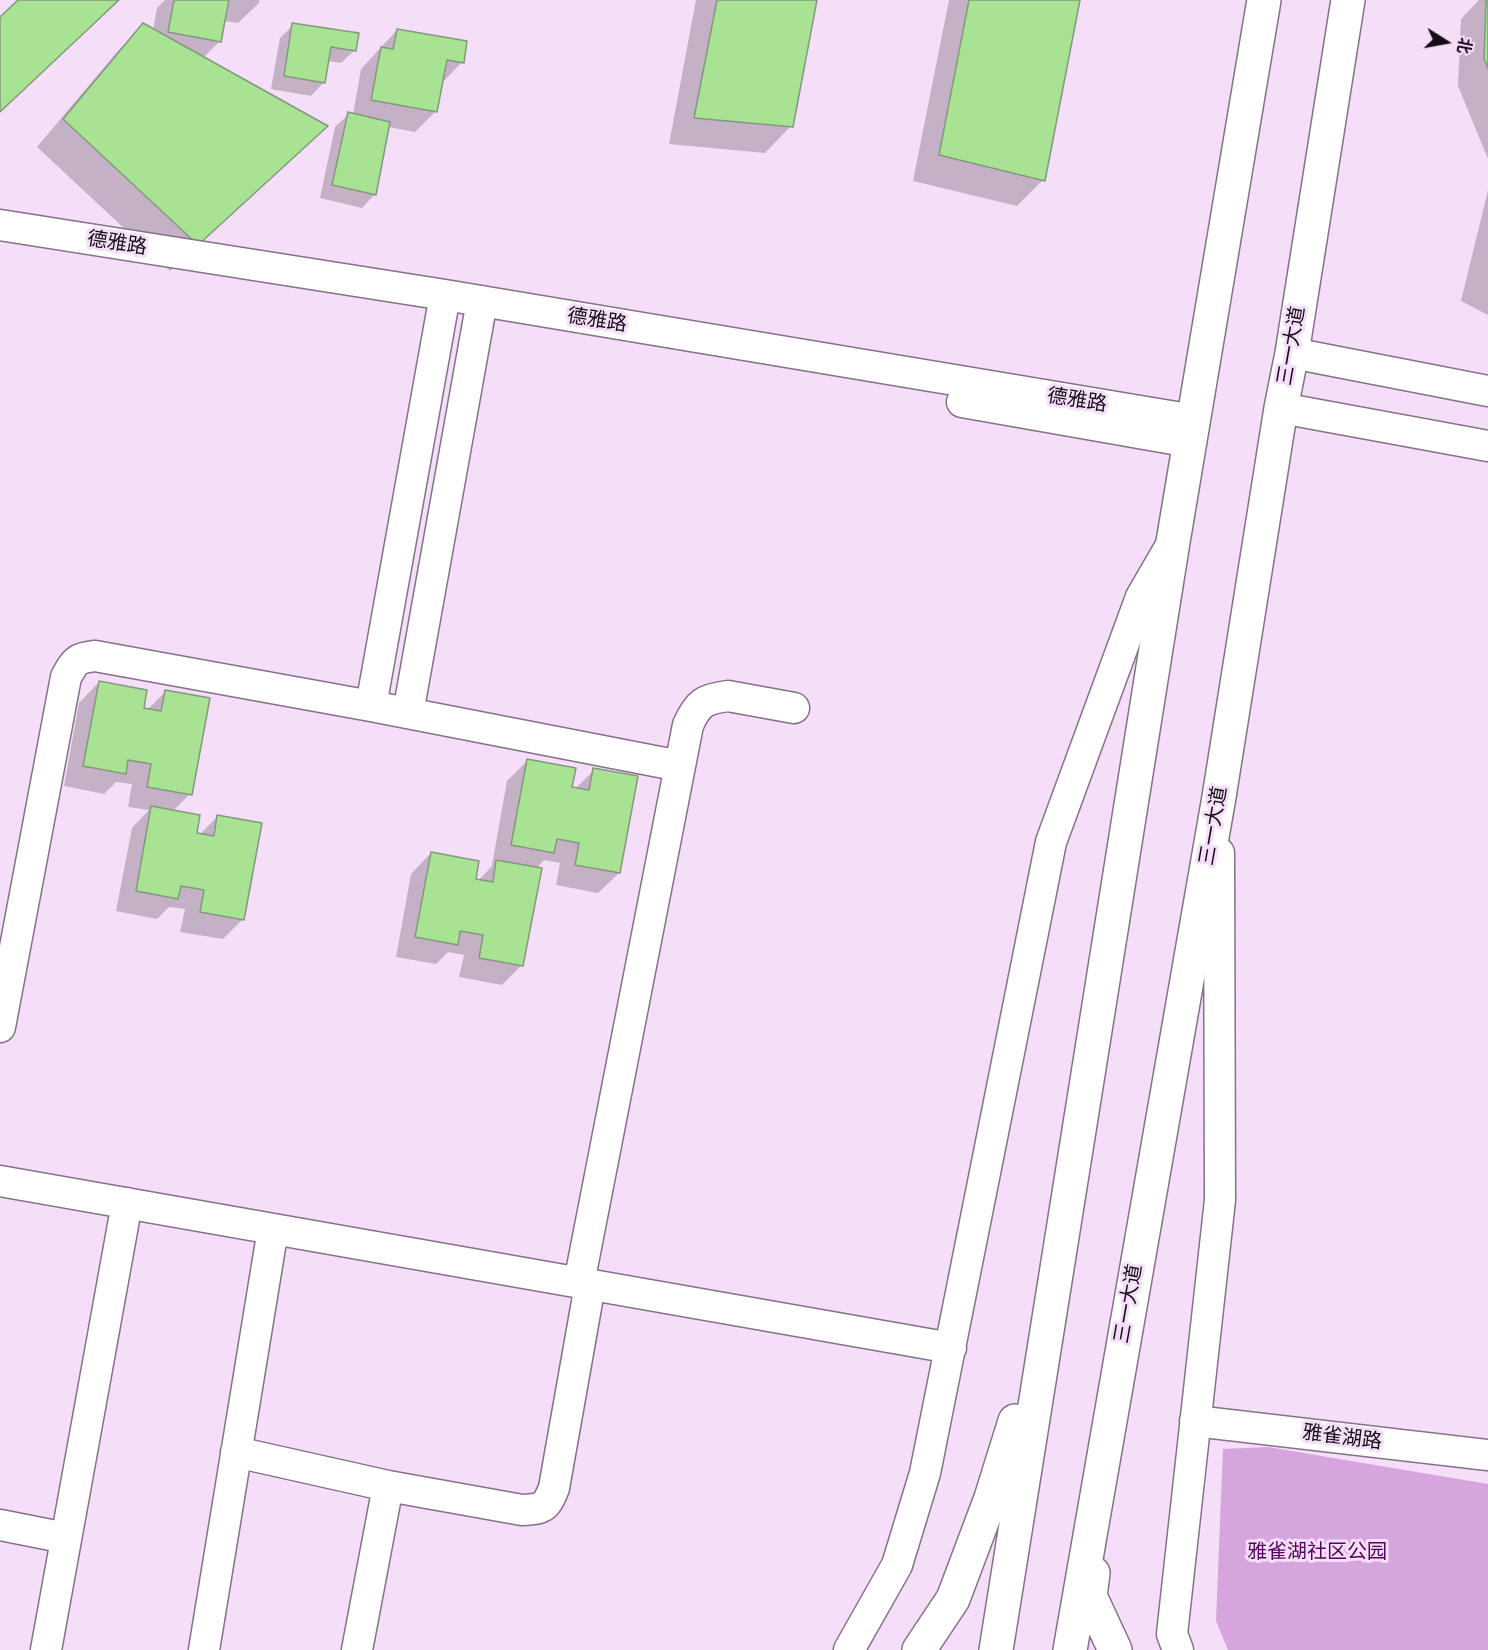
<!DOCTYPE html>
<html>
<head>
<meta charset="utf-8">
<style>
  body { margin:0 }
  #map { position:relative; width:1488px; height:1650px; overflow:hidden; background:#f5def8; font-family:"Varela Round","Noto Sans SC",sans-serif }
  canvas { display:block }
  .north { position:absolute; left:1416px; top:12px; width:60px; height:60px; -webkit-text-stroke:4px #f5def8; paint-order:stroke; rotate:101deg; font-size:16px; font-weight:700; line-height:24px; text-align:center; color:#140c15 }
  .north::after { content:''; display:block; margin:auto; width:21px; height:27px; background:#140c15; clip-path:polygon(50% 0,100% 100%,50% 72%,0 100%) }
</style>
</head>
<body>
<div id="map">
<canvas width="1488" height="1650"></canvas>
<div class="north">北</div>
</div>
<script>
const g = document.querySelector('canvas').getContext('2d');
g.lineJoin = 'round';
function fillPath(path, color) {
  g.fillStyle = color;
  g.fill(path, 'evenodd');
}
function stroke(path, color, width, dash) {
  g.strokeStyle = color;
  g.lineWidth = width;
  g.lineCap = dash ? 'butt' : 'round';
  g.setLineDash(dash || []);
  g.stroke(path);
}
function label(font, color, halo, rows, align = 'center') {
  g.font = font + ' "Varela Round","Noto Sans SC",sans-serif';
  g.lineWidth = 6;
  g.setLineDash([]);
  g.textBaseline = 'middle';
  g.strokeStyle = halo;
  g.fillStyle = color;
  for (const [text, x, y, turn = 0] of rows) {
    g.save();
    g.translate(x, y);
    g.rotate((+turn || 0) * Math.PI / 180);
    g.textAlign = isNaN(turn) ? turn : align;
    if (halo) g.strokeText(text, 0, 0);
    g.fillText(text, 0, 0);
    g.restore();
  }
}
fillPath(new Path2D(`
  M1268 1447 1488 1484V1650H1228L1216 1621 1223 1449Z`), '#d6a5dd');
fillPath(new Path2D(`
  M165 0H259V3L238 23 224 21 220 41 203 58 326 126 299 152 170 271 37 147 117 52 143 25 153 30 157 8Z
  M696 0H816L791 126 765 153 669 144Z
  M949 0H1078L1043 180 1017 206 913 181Z
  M1479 0H1488V159L1458 86 1461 19Z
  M293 25 355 50 341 63 328 61 324 82 311 96 271 89 280 38Z
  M397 30 462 62 442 83 436 111 415 132 388 127 375 194 362 208 320 198 335 127 349 114 353 115 361 69Z
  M1488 190V315L1461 301Z
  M99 682 143 709 147 710 166 691 190 794 173 811 195 835H199L218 816 243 919 223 939 180 932 185 909 169 907 157 919 116 911 132 828 149 810 128 807 132 784 116 782 104 794 64 786 79 703Z
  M527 761 570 788 575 789 594 770 636 778 619 873 598 893 556 885 560 863 544 860 536 869 522 965 502 985 459 977 464 955 448 952 436 964 396 957 411 874 431 853 474 880 478 881 493 865H492L507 781Z`), '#0003');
const building = new Path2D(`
  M18 0H119L0 112V17Z
  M174 0H229L221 42 168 32Z
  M717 0H817L793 127 694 118Z
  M969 0H1080L1045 181 939 155Z
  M1486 0H1488V68L1484 59Z
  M143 23 328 126 198 245 63 119Z
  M292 23 359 33 356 51 331 47 325 83 284 76Z
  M397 29 467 41 464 63 447 60 437 112 371 100 381 47 393 49Z
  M348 112 390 122 376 195 332 185Z
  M99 681 147 690 144 708 161 711 165 690 210 698 192 795 147 787 151 764 128 760 126 774 83 766Z
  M527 759 576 768 572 787 589 790 593 768 638 776 620 873 575 865 579 843 557 839 554 853 511 845Z
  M151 806 200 815 197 833 214 836 217 815 262 823 244 920 200 912 204 890 181 886 178 899 136 891Z
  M431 852 479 861 476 879 493 882 496 860 542 868 523 966 479 958 483 935 460 931 458 945 415 937Z`);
fillPath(building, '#a7e392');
stroke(building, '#85987f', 1.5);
const minor = new Path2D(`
  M0 225 445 295 1194 420
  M1292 353 1488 391
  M962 402 1190 442
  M1281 408 1488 446
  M371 706 445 295
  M408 713 482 301
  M0 1027 66 677C75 661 76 658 95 656L371 706 680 766
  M0 1181 951 1348
  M579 1283 688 725C698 703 704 699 728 696L794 708
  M1195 1421 1488 1455
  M236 1452 388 1486 522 1510C543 1509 546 1508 554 1488L590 1285
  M0 1525 66 1538
  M46 1650 127 1203
  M204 1650 273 1229
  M357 1650 388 1486
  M849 1650 897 1565 925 1473 1051 842 1141 597 1170 547
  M1178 1650 1172 1634 1220 1200 1219 853`);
const highway = new Path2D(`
  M1093 1573 1090 1596 1115 1650
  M919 1650 953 1599 991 1498 1015 1421
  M996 1650 1173 542 1264 0
  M1070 1650 1219 797 1281 408 1292 353 1348 0`);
stroke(minor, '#857188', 33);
stroke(highway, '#857188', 36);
stroke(minor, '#fff', 30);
stroke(highway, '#fff', 33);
label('20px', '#140c15', '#f5def8', [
  ["德雅路",117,244,9],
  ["德雅路",597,321,9],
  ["三一大道",1292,346,-80],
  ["德雅路",1077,401,9],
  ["三一大道",1214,826,-80],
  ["三一大道",1129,1304,-80],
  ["雅雀湖路",1342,1438,7]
]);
label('20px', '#560061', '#f5def8', [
  ["雅雀湖社区公园",1317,1553]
]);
</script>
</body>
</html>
